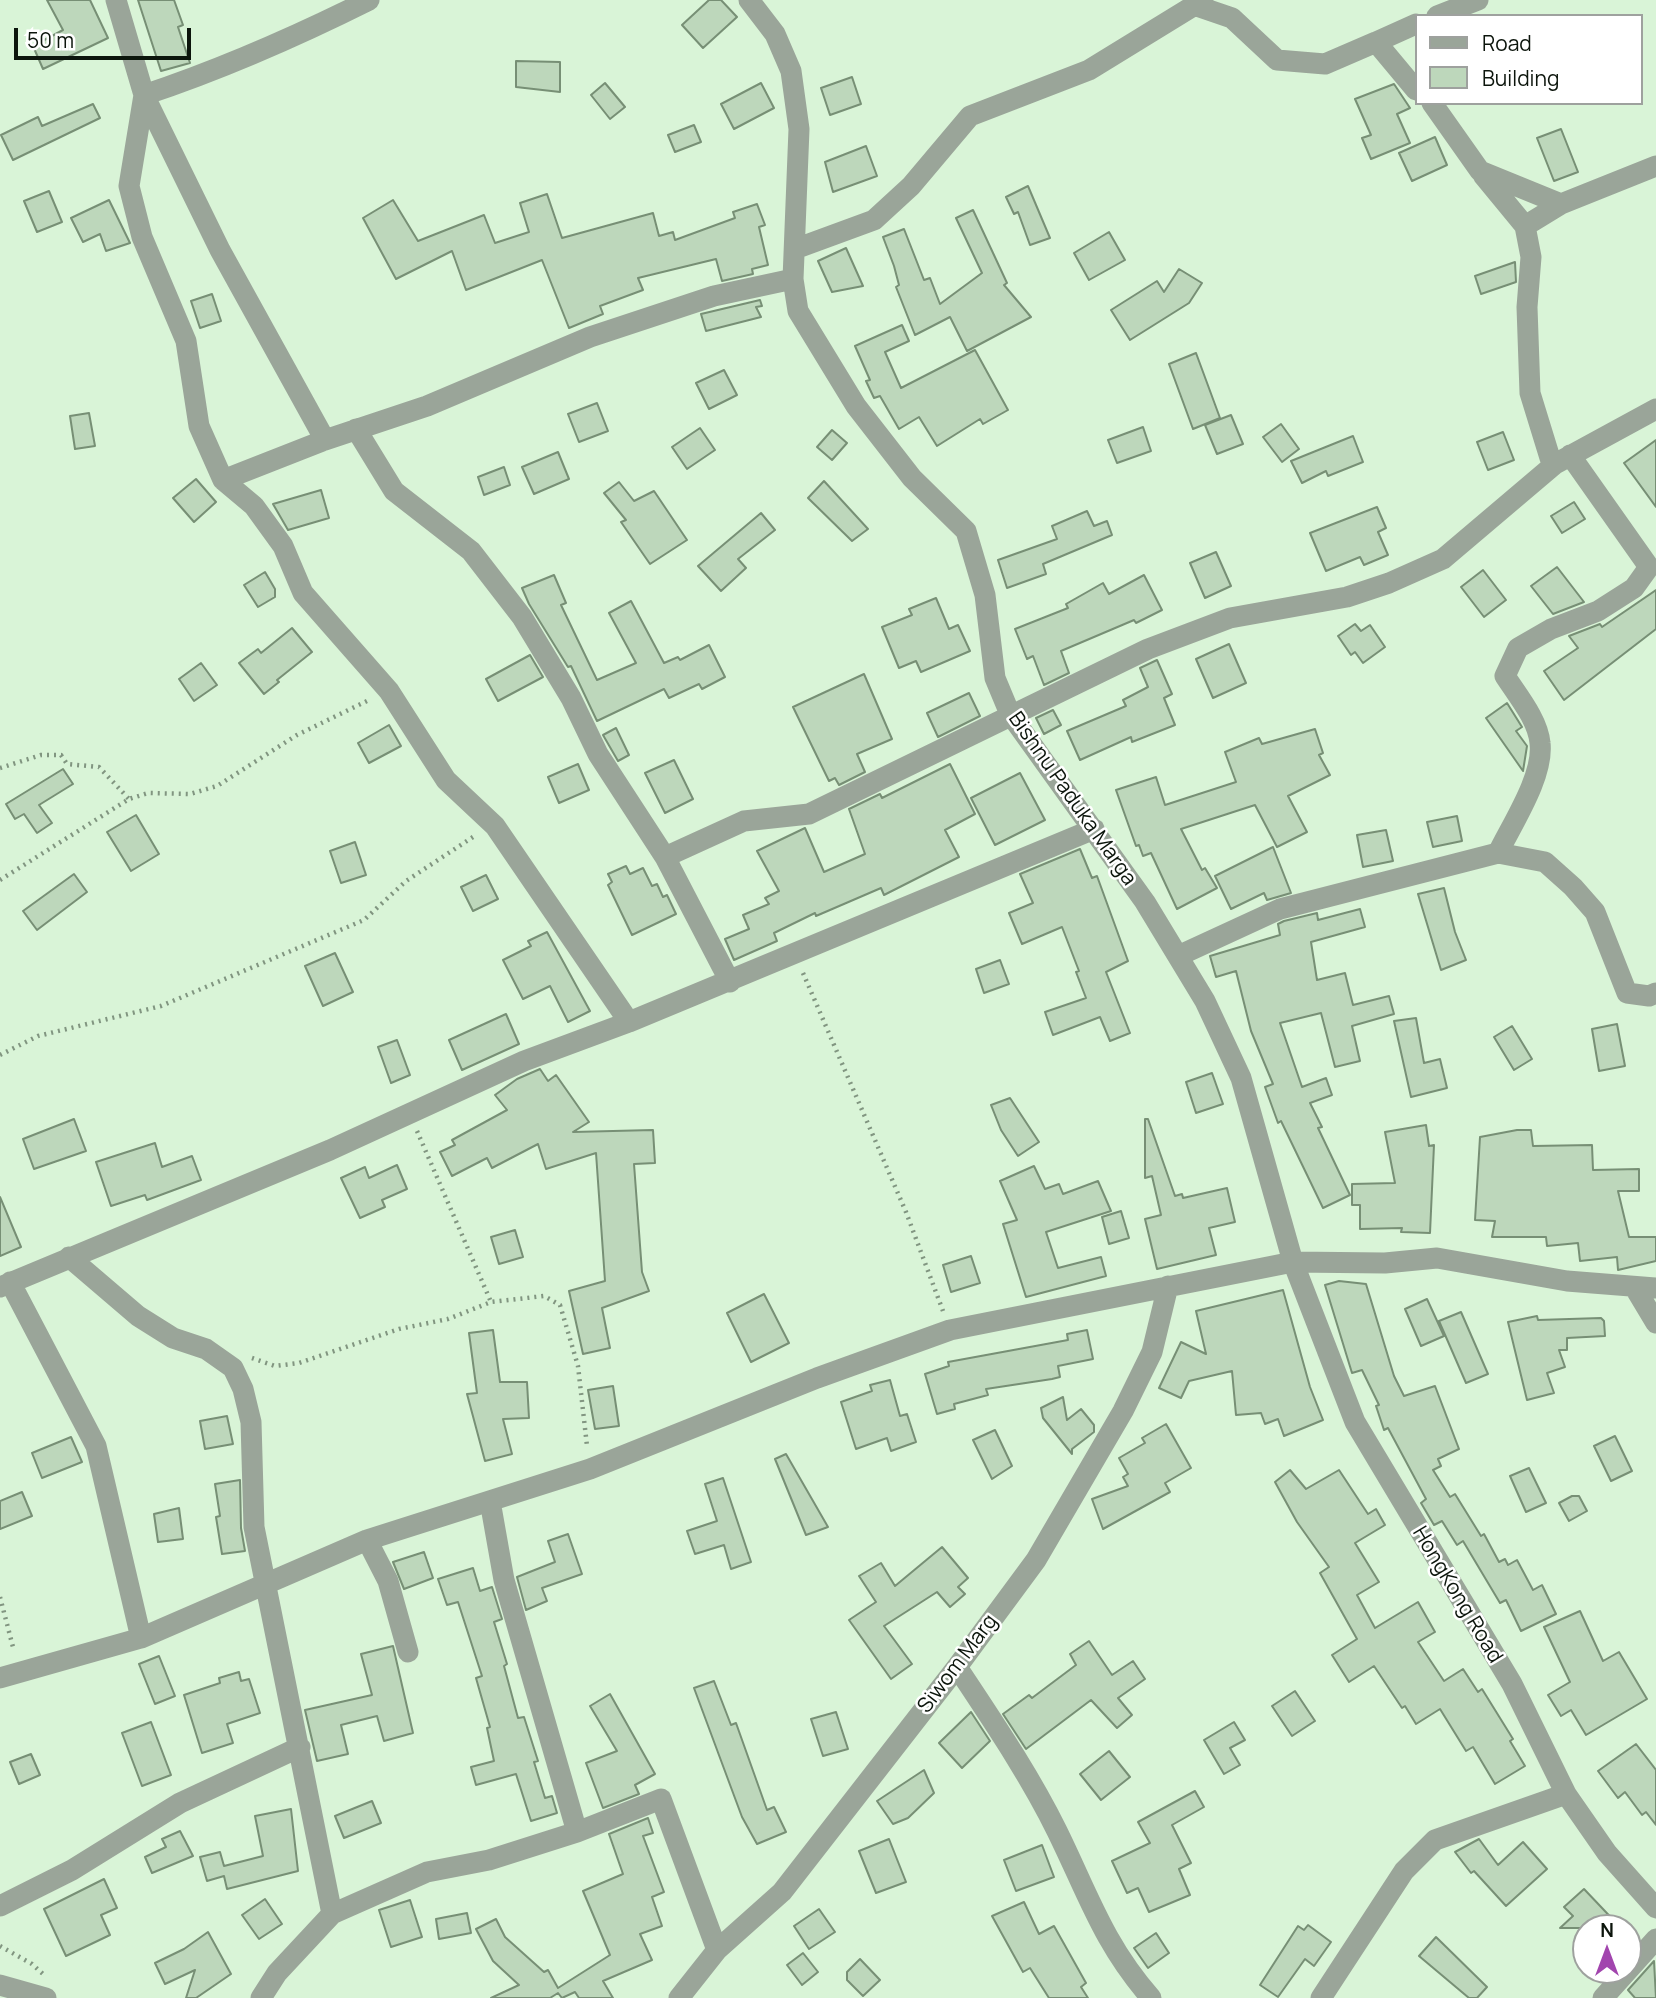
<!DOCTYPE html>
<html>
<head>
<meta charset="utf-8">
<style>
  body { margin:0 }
  #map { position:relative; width:1656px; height:1998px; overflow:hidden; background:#d9f4d7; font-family:Manrope,sans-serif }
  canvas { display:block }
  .legend { position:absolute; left:1415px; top:14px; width:228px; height:91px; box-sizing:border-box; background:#fff; border:2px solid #9ea19e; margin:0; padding:9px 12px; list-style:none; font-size:21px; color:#0c150c }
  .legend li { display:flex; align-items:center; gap:14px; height:35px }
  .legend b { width:35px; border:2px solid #9ea19e }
  .north { position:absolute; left:1572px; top:1914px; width:70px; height:70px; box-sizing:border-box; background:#fff; border:2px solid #9ea19e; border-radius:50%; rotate:0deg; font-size:19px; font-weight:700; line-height:28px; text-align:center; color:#0c150c }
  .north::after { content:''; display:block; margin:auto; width:24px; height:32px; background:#a245ae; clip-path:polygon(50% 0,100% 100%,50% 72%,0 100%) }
  .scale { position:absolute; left:14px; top:28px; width:177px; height:32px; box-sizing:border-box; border:4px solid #0c150c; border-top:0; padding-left:9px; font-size:21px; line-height:24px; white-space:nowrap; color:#0c150c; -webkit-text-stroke:5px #fff; paint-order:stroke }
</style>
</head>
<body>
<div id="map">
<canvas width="1656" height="1998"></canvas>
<ul class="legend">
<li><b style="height:9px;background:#9aa599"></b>Road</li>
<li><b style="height:19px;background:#bdd7bb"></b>Building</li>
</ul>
<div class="north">N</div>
<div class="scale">50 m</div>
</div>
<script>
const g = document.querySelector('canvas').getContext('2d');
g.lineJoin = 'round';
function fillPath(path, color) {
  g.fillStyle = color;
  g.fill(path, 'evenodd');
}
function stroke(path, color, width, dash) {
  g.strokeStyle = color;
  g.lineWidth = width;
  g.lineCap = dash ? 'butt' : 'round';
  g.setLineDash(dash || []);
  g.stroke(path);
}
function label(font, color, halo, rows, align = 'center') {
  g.font = font + ' Manrope,sans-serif';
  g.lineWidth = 5;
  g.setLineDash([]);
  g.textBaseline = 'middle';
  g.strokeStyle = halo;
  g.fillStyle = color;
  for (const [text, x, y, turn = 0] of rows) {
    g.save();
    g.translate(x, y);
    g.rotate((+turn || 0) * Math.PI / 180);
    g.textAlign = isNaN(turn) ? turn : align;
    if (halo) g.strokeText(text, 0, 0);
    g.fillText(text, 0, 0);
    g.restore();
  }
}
const building = new Path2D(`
  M47 0H90L108 38 43 69 33 46 63 30Z
  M138 0H174L183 25 178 27 190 63 161 71Z
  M709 0H721L737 17 703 48 682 25Z
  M516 61 560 62V92L516 87Z
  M852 77 861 104 830 115 821 88Z
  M605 83 625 107 610 119 591 95Z
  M761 83 774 108 734 129 721 104Z
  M1394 84 1410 108 1397 114 1410 143 1371 159 1362 138 1371 135 1355 99Z
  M93 104 100 118 13 160 1 135 38 117 42 126Z
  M694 125 701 142 675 152 668 135Z
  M1561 129 1578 172 1554 181 1537 138Z
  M1435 137 1447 165 1412 181 1399 153Z
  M866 146 877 176 833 192 825 162Z
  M1028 186 1050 238 1030 245 1018 212 1014 214 1006 197Z
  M49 191 62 222 37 232 24 201Z
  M547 194 562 238 653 213 659 236 673 232 675 240 735 218 733 212 757 204 765 225 759 227 768 265 752 269 753 274 722 281 716 259 638 278 643 290 600 306 603 314 569 328 542 260 466 290 452 251 396 279 363 218 393 200 418 241 484 215 495 243 529 232 520 203Z
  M109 200 130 243 106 251 100 234 83 242 71 218Z
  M973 210 1007 283 1004 285 1031 317 967 351 950 317 915 335 896 287 899 285 894 266 883 237 904 229 924 280 930 278 940 304 982 273 956 218Z
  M1109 232 1125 260 1089 280 1074 253Z
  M846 248 863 286 832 292 818 261Z
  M1515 262 1516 282 1481 294 1475 276Z
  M1179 269 1202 283 1189 303 1130 340 1111 310 1157 281 1164 292Z
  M212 294 221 321 200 328 191 301Z
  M760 300 762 306 756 307 761 317 706 331 701 314Z
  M902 325 909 341 885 352 901 388 975 350 1008 410 983 424 980 419 937 446 919 417 899 429 880 396 874 398 866 381 870 380 855 346Z
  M1196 353 1220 418 1193 429 1169 364Z
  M724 370 737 395 709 409 696 383Z
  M597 403 608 431 579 442 568 414Z
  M89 413 95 446 75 449 70 416Z
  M1231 415 1243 444 1217 454 1205 425Z
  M1281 424 1299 449 1282 462 1263 437Z
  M1143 427 1151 451 1117 463 1108 440Z
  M700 428 715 450 687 469 672 447Z
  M832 430 847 443 832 460 817 447Z
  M1503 432 1514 460 1488 470 1477 442Z
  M1353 436 1363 462 1328 476 1326 471 1302 483 1291 461Z
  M1656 440V507L1624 463Z
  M558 452 569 479 534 494 522 467Z
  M504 467 510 485 484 495 478 477Z
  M196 479 216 502 194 522 173 498Z
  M824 481 868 529 852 541 808 498Z
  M619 482 634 501 654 491 687 540 650 564 621 522 626 520 604 493Z
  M321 490 329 518 288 530 273 504Z
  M1574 502 1585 519 1562 533 1551 516Z
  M1377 507 1386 528 1378 532 1388 555 1364 565 1360 557 1326 571 1310 533Z
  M1087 511 1094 526 1107 521 1112 535 1043 564 1046 574 1007 588 998 560 1057 539 1052 526Z
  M761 513 775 530 738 559 746 568 721 591 698 566Z
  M1216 552 1231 586 1205 598 1190 563Z
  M1557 567 1584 602 1553 614 1531 586Z
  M1483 570 1506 600 1484 617 1461 587Z
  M265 572 275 589V597L258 607 244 585Z
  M554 575 566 603 561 605 597 680 636 663 609 613 631 601 664 663 678 657 680 660 709 645 725 677 702 689 699 684 669 698 664 689 597 721 571 666 568 667 529 604 522 588Z
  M1144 575 1162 610 1136 623 1134 620 1061 651 1069 673 1044 685 1033 656 1027 659 1015 629 1068 608 1066 604 1103 583 1109 594Z
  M1656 590V629L1564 700 1544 671 1578 648 1569 636 1600 624 1602 627Z
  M936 598 949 629 958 625 970 651 921 672 916 661 899 668 882 627 912 615 909 609Z
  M1355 624 1361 631 1370 625 1385 647 1363 663 1355 652 1351 655 1338 636Z
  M292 628 312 652 277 680 279 682 264 694 239 663 258 649 261 653Z
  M1229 644 1246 683 1213 698 1196 659Z
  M530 655 543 677 498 701 486 679Z
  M1157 660 1172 694 1164 698 1175 725 1132 742 1131 737 1080 760 1067 731 1126 706 1123 700 1148 687 1140 668Z
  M201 663 217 685 194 701 179 679Z
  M864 674 892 739 857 754 865 772 839 785 835 778 829 781 793 707Z
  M969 693 980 716 938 737 927 713Z
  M1507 703 1522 727 1516 731 1527 746 1523 771 1486 718Z
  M1053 710 1061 725 1044 734 1036 718Z
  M389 725 401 746 369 763 358 743Z
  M616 728 629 755 618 761 603 735Z
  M1315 729 1323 753 1319 755 1330 775 1288 796 1307 832 1277 847 1255 805 1181 829 1202 870 1205 868 1217 888 1177 909 1151 853 1143 856 1139 845 1136 846 1116 790 1156 777 1165 805 1236 782 1225 752 1259 738 1262 744Z
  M674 760 693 799 665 813 645 773Z
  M578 764 589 790 559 803 548 777Z
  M950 764 975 814 945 830 959 857 884 895 881 888 816 916 815 913 774 933 777 941 734 960 725 939 749 929 743 915 769 904 765 898 779 891 757 851 805 828 824 872 865 854 849 809 880 794 882 798Z
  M63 769 73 784 39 805 52 823 37 833 24 814 15 819 6 804Z
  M1020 773 1045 820 995 845 971 798Z
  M136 815 159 854 131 871 107 832Z
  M1457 816 1462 841 1433 847 1427 822Z
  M1386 830 1393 861 1363 867 1357 835Z
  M355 842 366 875 341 883 330 851Z
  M1273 847 1291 893 1267 900 1264 893 1231 909 1215 876Z
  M1080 849 1092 878 1097 876 1128 961 1106 972 1130 1033 1110 1041 1100 1017 1053 1035 1045 1012 1086 998 1076 972 1079 971 1062 927 1022 944 1009 913 1033 903 1020 874Z
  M626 866 630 874 643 868 652 886 657 884 663 897 667 895 676 914 632 935 608 885 612 882 608 874Z
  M74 874 87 892 37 930 23 911Z
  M486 875 498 899 473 911 461 887Z
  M1444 888 1455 932 1466 960 1441 970 1418 894Z
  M1360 909 1365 927 1311 942 1317 980 1345 973 1353 1005 1389 996 1394 1014 1352 1026 1360 1061 1335 1067 1321 1013 1280 1023 1302 1087 1326 1078 1332 1095 1310 1103 1322 1127 1318 1128 1350 1195 1323 1208 1281 1121 1278 1123 1265 1087 1273 1084 1251 1031 1236 971 1216 977 1210 956 1280 935 1278 924 1284 921 1317 913 1318 920Z
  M547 932 590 1011 568 1022 550 986 523 999 503 960 531 946 528 941Z
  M335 953 353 992 323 1006 305 966Z
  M1000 960 1009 984 984 993 976 969Z
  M506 1014 519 1044 462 1070 449 1040Z
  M1416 1018 1424 1063 1440 1059 1447 1088 1411 1097 1394 1021Z
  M1617 1024 1625 1066 1599 1071 1592 1029Z
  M1512 1026 1532 1059 1514 1070 1494 1037Z
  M397 1040 410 1075 391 1083 378 1047Z
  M540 1069 548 1081 556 1075 589 1122 573 1132 653 1130 655 1163 634 1164 642 1272 649 1291 602 1308 610 1348 583 1354 569 1291 605 1281 596 1153 546 1169 538 1144 492 1168 487 1158 452 1176 440 1152 455 1145 452 1140 507 1110 495 1095 517 1079Z
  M1212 1073 1223 1104 1196 1113 1186 1082Z
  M1010 1098 1039 1142 1018 1156 1001 1130 991 1105Z
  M74 1119 86 1151 34 1169 23 1139Z
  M1145 1119H1148L1175 1196 1182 1194 1183 1198 1227 1188 1235 1222 1209 1228 1216 1255 1157 1269 1145 1219 1161 1215 1152 1176 1145 1178Z
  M1426 1125 1429 1146 1434 1145 1430 1233 1401 1232 1402 1228 1360 1229V1205H1352V1184L1395 1183 1385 1132Z
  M1517 1130H1531L1533 1146 1592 1145 1593 1170 1639 1169V1191H1618L1629 1237H1656V1261L1618 1270 1617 1257 1580 1261 1578 1243 1547 1246 1546 1237H1492L1495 1221 1475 1220 1480 1137Z
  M155 1143 162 1167 192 1156 201 1180 147 1200 145 1195 111 1206 96 1162Z
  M397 1165 407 1189 382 1200 385 1207 360 1218 341 1178 365 1167 369 1178Z
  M1034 1166 1045 1189 1059 1184 1063 1194 1098 1181 1111 1211 1046 1232 1058 1268 1101 1257 1106 1276 1026 1297 1003 1224 1017 1220 1000 1181Z
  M0 1197 21 1247 0 1256Z
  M1121 1211 1129 1238 1109 1244 1102 1217Z
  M515 1230 523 1257 499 1264 491 1237Z
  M971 1256 980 1283 951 1292 943 1265Z
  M1339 1281 1366 1284 1394 1376 1404 1396 1435 1386 1459 1449 1438 1459 1441 1466 1433 1470 1450 1497 1455 1494 1481 1536 1484 1534 1499 1562 1505 1559 1508 1565 1517 1560 1533 1590 1542 1585 1556 1614 1521 1631 1506 1600 1500 1603 1463 1541 1457 1545 1442 1521 1434 1525 1421 1503 1426 1499 1388 1428 1384 1430 1376 1406 1379 1405 1362 1370 1352 1373 1325 1285Z
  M1283 1290 1310 1387 1323 1420 1284 1436 1278 1419 1265 1424 1261 1413 1236 1415 1232 1371 1189 1381 1181 1398 1159 1388 1181 1342 1206 1354 1196 1311Z
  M764 1294 789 1343 751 1362 727 1313Z
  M1427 1299 1444 1336 1421 1346 1405 1309Z
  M1461 1312 1488 1374 1466 1383 1439 1321Z
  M1537 1316 1538 1320 1601 1318 1604 1321 1605 1336 1567 1338V1350H1559L1565 1367 1547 1373 1554 1393 1527 1400 1508 1322Z
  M493 1330 500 1382H527L529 1418 503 1419 512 1454 485 1461 467 1394 477 1393 469 1333Z
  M1087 1330 1093 1359 1058 1366 1060 1377 1052 1379 986 1389 988 1395 954 1404 955 1409 937 1414 925 1374 949 1366 948 1362 1068 1340 1067 1334Z
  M890 1380 900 1416 907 1414 916 1442 891 1451 887 1438 856 1449 841 1402 872 1391 870 1385Z
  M613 1386 619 1426 595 1429 588 1390Z
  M1063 1397 1067 1420 1081 1409 1094 1425V1432L1072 1449V1454L1043 1418 1041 1408Z
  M227 1416 233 1444 205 1449 200 1421Z
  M1166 1424 1191 1468 1165 1483 1170 1492 1103 1529 1092 1499 1128 1486 1123 1477 1128 1474 1119 1458 1145 1443 1142 1438Z
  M995 1430 1012 1466 992 1479 973 1440Z
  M1615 1436 1632 1471 1611 1481 1594 1446Z
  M71 1437 82 1462 42 1478 32 1453Z
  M786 1454 828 1527 806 1535 775 1459Z
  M1529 1468 1546 1503 1526 1512 1510 1476Z
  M1290 1470 1306 1489 1339 1470 1368 1514 1376 1509 1385 1525 1355 1543 1379 1582 1357 1595 1375 1628 1418 1602 1435 1632 1418 1642 1444 1681 1463 1669 1478 1692 1482 1689 1513 1739 1510 1741 1525 1766 1495 1784 1473 1747 1466 1751 1440 1709 1416 1724 1405 1706 1402 1708 1374 1666 1349 1682 1332 1655 1357 1639 1320 1573 1329 1567 1297 1522 1275 1482Z
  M723 1478 751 1562 731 1569 724 1545 695 1554 687 1531 717 1521 705 1484Z
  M240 1480 241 1528 245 1551 222 1554 216 1517 220 1516 215 1484Z
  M22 1492 32 1516 0 1529V1501Z
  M1572 1496H1579L1587 1511 1569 1521 1559 1503Z
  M179 1508 183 1539 158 1542 154 1514Z
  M568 1534 582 1574 542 1588 547 1601 526 1610 517 1577 555 1562 548 1541Z
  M942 1547 968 1578 958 1587 965 1594 950 1607 937 1592 884 1626 912 1664 891 1679 849 1620 876 1602 859 1576 881 1563 895 1586Z
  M424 1552 433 1578 404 1589 393 1562Z
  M473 1568 480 1591 492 1587 502 1619 494 1622 507 1664 504 1666 518 1718 524 1717 538 1761 534 1762 545 1798 552 1796 557 1813 531 1821 516 1774 476 1785 471 1767 494 1761 487 1728 490 1727 476 1678 482 1676 458 1602 447 1605 438 1579Z
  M1580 1611 1603 1661 1619 1652 1647 1699 1586 1735 1571 1710 1561 1716 1548 1695 1570 1682 1544 1627Z
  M1089 1641 1112 1675 1133 1661 1145 1679 1118 1698 1132 1715 1117 1728 1091 1700 1026 1749 1003 1714 1029 1695 1032 1698 1076 1665 1070 1654Z
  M393 1646 413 1733 384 1741 377 1716 341 1725 348 1754 317 1761 305 1710 372 1695 361 1654Z
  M159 1656 175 1696 155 1704 139 1664Z
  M239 1672 241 1681 249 1679 260 1713 227 1724 233 1743 202 1753 184 1695 220 1683 219 1678Z
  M714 1681 731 1725 736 1723 767 1810 774 1807 786 1832 757 1844 742 1817 694 1688Z
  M1295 1691 1315 1721 1292 1736 1272 1706Z
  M610 1694 655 1774 635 1785 639 1794 603 1808 586 1763 617 1751 590 1706Z
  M836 1712 848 1749 823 1756 811 1719Z
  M971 1712 990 1741 962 1768 939 1743Z
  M151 1722 171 1775 142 1786 122 1733Z
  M1234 1722 1245 1740 1230 1748 1240 1765 1224 1774 1204 1740Z
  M1636 1744 1656 1770V1825L1646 1812 1642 1815 1625 1792 1618 1798 1598 1771Z
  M1109 1751 1130 1777 1101 1800 1080 1774Z
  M31 1754 40 1775 19 1784 10 1762Z
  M924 1770 934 1793 908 1818 893 1824 877 1801Z
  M1195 1791 1204 1807 1172 1825 1191 1863 1179 1869 1190 1895 1149 1912 1138 1888 1127 1893 1112 1861 1150 1843 1138 1822Z
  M372 1801 381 1823 344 1838 335 1816Z
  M291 1809 298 1871 227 1889 224 1876 207 1881 200 1857 220 1852 224 1866 263 1856 255 1816Z
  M648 1818 653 1833 643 1836 664 1892 652 1897 662 1926 640 1934 652 1960 603 1981 613 1998H579L575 1992 562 1998 558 1993 550 1998H491L519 1985 493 1961 476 1929 496 1919 505 1937 544 1972 548 1970 558 1988 610 1955 583 1891 623 1874 609 1834Z
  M180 1831 193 1856 152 1873 145 1857 166 1847 162 1839Z
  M889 1839 906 1882 876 1893 859 1851Z
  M1479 1839 1498 1865 1523 1842 1547 1869 1506 1906 1474 1871 1471 1873 1455 1852Z
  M1042 1845 1054 1877 1016 1891 1004 1860Z
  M104 1879 117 1908 101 1915 110 1935 66 1956 44 1909Z
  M1584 1889 1621 1928H1560L1573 1916 1564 1907Z
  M265 1899 282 1924 259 1939 242 1915Z
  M410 1900 422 1937 391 1947 379 1910Z
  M1024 1902 1039 1934 1054 1926 1086 1983 1081 1987 1088 1998H1049L1030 1968 1023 1972 992 1916Z
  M819 1909 835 1932 809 1949 794 1926Z
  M467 1913 471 1933 439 1939 436 1919Z
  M1308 1925 1331 1942 1314 1966 1305 1959 1278 1997 1260 1985 1298 1926 1304 1930Z
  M208 1932 231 1974 196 1998H186L195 1970 165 1984 155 1963 184 1949Z
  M1156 1933 1169 1953 1148 1968 1134 1948Z
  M1436 1937 1487 1987 1477 1998H1469L1419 1956Z
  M803 1953 818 1972 802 1985 787 1965Z
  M860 1959 880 1980 863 1996 847 1980V1972Z
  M1654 1961 1656 1998H1635L1628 1990Z`);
fillPath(building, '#bdd7bb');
stroke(building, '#778f75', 2);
stroke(new Path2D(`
  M0 768 41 755H61L67 764 99 767 129 799
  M0 880 129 799 148 793 190 794 217 786 297 735 369 700
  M803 973 906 1212 943 1311
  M0 1055 38 1036 161 1006 364 920 406 881 476 835
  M417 1131 491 1302
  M252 1358 275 1366 299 1363 399 1329 448 1319 491 1302 544 1296 560 1305 578 1366 587 1446
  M0 1597 14 1651
  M0 1946 32 1964 43 1974`), '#819580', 4.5, [2, 5]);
stroke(new Path2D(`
  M116 0 144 95 129 186 142 237 186 341 199 426 223 480 254 506 283 546 303 593 389 691 446 780 495 826 629 1022 1094 829
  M749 0 775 34 791 71 799 129 793 279 798 311 856 406 912 478 966 531 985 595 995 678 1010 714 1145 902 1205 1001 1241 1078 1293 1262 1355 1422 1512 1684 1566 1794 1607 1853 1656 1908
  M1197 6 1232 18 1277 60 1325 64 1376 42 1416 90
  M1437 16 1478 0
  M1376 42 1416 24
  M1432 103 1480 171 1561 204 1656 166
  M1483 175 1525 226
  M795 249 874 220 911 186 970 116 1089 70 1203 0
  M356 429 394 491 471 551 522 617 571 698 598 754 665 857 730 982
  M325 440 220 250 144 95C222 69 295 37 369 0
  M1555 464 1550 458 1530 393 1527 307 1531 257 1525 226 1561 204
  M223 480 325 440 427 406 590 337 714 296 793 279
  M1498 853C1512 824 1544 776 1540 743 1538 720 1518 696 1505 676L1518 648 1551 629 1598 611 1634 588 1649 567 1570 455
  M665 857 744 821 809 814 1148 649 1230 618 1347 597 1389 583 1443 559 1555 464 1656 409
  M1178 956 1280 909 1498 853 1545 862 1573 887 1595 912 1627 993 1649 996 1656 993
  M69 1257 138 1316 173 1338 206 1349 233 1368 243 1389 251 1422 254 1527 332 1914 277 1973 261 1998
  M10 1282 96 1446 141 1638
  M0 1287 330 1150 524 1061 629 1022
  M1635 1288 1656 1323
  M490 1501 504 1580 577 1832
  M367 1540 388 1581 408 1652
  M957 1667C992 1720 1029 1774 1057 1831 1088 1894 1103 1943 1151 1998
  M0 1678 141 1638 367 1540 590 1469 817 1378 950 1330 1293 1262 1385 1263 1437 1258 1567 1281 1656 1288
  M0 1906 72 1870 180 1803 300 1747
  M332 1914 427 1872 489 1860 577 1832 661 1799 717 1950
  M0 1985 46 1998
  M679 1998 717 1950 782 1892 957 1667 1036 1560 1123 1411 1152 1352 1168 1286
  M1321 1998 1404 1871 1435 1840 1566 1794
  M1603 1998 1656 1939`), '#9aa599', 21);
label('21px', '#0c150c', '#fff', [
  ["Bishnu Paduka Marga",1072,799,55],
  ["HongKong Road",1457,1595,59],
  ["Siwom Marg",958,1664,-53]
]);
</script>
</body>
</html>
